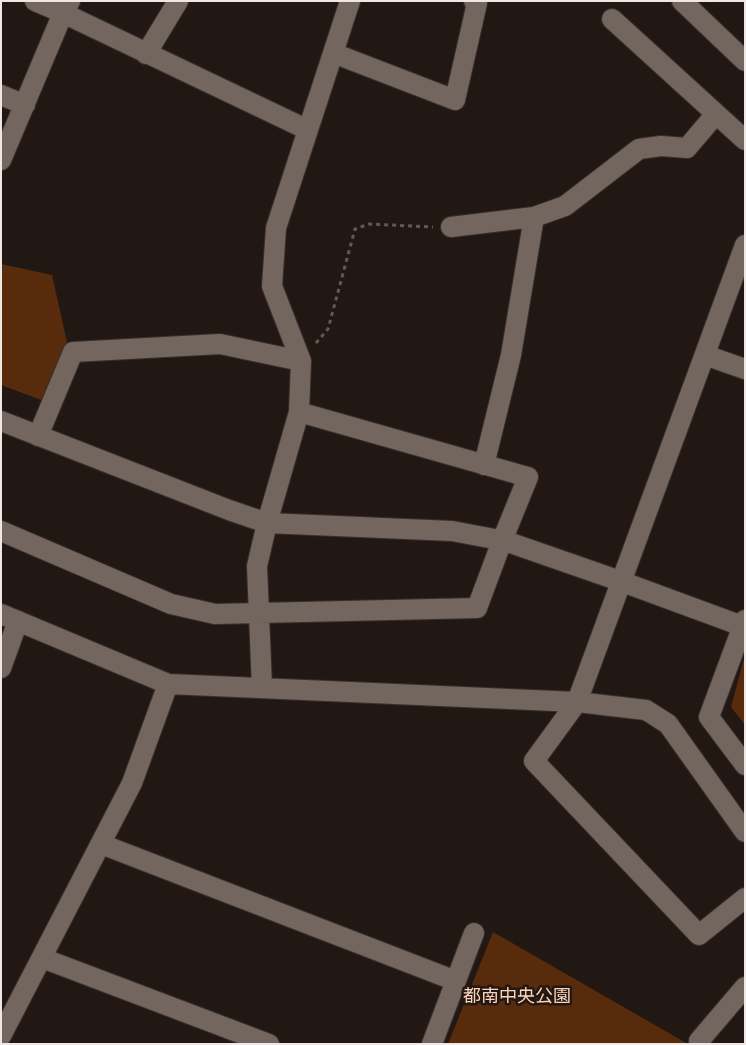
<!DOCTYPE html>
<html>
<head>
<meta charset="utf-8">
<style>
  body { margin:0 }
  #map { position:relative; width:746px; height:1045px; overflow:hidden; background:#221813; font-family:"Source Sans 3",sans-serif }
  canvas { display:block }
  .frame { position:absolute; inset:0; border:2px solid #eee7e3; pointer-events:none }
</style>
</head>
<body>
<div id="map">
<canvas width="746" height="1045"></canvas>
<div class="frame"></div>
</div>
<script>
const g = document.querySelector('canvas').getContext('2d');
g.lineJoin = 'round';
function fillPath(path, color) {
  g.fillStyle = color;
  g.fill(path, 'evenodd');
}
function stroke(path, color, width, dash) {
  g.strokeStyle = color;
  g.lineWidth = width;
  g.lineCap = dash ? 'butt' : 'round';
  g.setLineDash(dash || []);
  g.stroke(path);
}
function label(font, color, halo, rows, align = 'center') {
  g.font = font + ' "Source Sans 3","Noto Sans JP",sans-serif';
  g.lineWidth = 5;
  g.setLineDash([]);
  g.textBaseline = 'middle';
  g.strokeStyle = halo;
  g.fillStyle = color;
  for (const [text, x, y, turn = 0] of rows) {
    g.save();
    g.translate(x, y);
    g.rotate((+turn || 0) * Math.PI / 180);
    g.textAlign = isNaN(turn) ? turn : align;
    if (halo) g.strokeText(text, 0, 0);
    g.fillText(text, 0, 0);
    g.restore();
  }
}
fillPath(new Path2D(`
  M1 264 52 275 67 342 44 401 1 385Z
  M745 655V725L731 707Z
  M493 932 688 1044H448Z`), '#582b0c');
const minor = new Path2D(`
  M35 1 63 13 308 130
  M682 1 745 61
  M612 19 745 140
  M333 53 455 100 477 3 474 1
  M146 54 178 1
  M1 95 25 105
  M1 160 63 13 70 1
  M451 227 534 217 565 206 639 149 661 146 687 148 715 115
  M745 245 577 702 534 761 699 935 745 898
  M705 355 745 369
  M1 421 229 510 267 523 452 531 505 541 620 581 745 627
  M38 436 73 352 220 344 301 361
  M484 465 511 355 534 217
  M1 531 171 604 215 614 477 608 502 541 528 477 299 412
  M1 614 168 684 577 702 646 710 668 724 745 832
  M745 620 709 717 745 765
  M1 668 18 621
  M262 688 257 566 267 523 299 412 301 361 272 286 276 228 350 1
  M101 844 456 981
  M42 958 269 1044
  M1 1036 132 783 168 684
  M699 1041 745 987
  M432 1044 474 933`);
stroke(minor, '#38312f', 22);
stroke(new Path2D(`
  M316 343 328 329 355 229 369 224 433 227`), '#625955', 3, [4, 4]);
stroke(minor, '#72665f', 20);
label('18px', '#ffd3ba', '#221813', [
  ["都南中央公園",517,998]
]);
</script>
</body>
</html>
